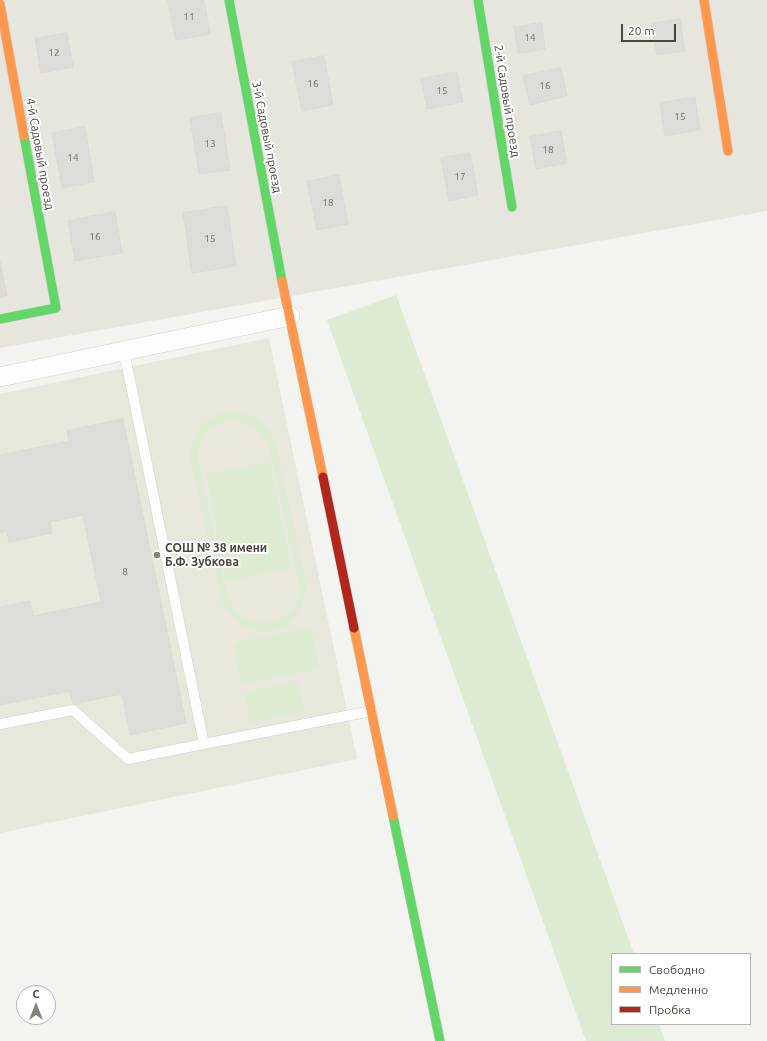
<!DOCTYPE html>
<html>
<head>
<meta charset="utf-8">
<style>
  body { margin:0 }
  #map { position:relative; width:767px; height:1041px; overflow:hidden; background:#f3f3ef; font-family:Ubuntu,sans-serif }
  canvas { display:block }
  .legend { position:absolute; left:611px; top:953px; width:140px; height:72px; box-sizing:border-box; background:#fff; border:1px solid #b6b5b1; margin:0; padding:5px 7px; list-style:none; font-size:12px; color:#49463b }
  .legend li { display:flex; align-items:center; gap:8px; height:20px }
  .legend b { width:20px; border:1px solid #b6b5b1 }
  .north { position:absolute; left:16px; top:985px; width:40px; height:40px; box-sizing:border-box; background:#fff; border:1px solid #b6b5b1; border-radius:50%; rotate:0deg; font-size:11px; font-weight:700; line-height:16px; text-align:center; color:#49463b }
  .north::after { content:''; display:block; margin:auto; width:14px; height:18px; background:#84837a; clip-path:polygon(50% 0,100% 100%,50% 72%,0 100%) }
  .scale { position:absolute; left:621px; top:24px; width:55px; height:18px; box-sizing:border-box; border:2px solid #49463b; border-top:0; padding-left:5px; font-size:12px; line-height:14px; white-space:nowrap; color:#49463b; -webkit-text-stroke:3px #fff; paint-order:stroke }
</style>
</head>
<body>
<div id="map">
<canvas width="767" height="1041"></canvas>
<ul class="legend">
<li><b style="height:5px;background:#63d668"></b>Свободно</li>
<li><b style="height:5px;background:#ff974d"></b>Медленно</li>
<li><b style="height:5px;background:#b3261e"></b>Пробка</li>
</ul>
<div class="north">С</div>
<div class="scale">20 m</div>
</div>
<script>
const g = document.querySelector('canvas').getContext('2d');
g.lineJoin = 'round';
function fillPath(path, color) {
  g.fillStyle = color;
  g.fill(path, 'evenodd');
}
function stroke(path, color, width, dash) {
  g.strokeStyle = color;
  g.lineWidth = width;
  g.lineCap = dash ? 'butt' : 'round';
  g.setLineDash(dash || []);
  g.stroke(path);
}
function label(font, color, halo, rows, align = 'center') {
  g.font = font + ' Ubuntu,sans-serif';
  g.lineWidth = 4;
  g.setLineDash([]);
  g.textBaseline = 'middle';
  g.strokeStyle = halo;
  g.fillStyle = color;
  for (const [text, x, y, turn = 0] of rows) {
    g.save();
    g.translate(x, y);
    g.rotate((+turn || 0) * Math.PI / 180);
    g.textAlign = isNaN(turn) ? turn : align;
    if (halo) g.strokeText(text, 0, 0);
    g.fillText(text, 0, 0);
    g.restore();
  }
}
fillPath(new Path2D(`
  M0 0H767V211L0 348Z`), '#e6e5de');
fillPath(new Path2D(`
  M269 338 357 759 0 833V394Z`), '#e8e7dc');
fillPath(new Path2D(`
  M396 295 634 954H612V1024H659L665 1041H586L327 320Z
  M233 411C254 414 265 423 275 441L305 577C311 633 251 653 223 604L190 458C193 430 204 416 233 411ZM233 420C252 423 261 430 269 447L297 575C298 580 300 585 300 590 298 620 261 633 239 614 232 608 229 599 226 590L198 460C198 436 211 424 233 420Z
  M270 462 291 568 227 581 206 474Z
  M311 627 319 669 242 684 233 643Z
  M298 680 305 711 251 723 244 693Z`), '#dcebd2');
const building = new Path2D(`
  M168 0H204L210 34 176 40Z
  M680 19 685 51 657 55 651 24Z
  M542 23 545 49 518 53 514 27Z
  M67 33 73 67 41 73 35 39Z
  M324 56 333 105 302 111 292 62Z
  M561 68 567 96 530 105 523 76Z
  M457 72 463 102 427 109 421 79Z
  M695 97 700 130 665 136 660 103Z
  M221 113 230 170 199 174 190 118Z
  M85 127 94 182 62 188 52 133Z
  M561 131 567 163 536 169 530 137Z
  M470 153 478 195 449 201 441 158Z
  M339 175 348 224 317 230 307 182Z
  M227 206 236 266 192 273 183 213Z
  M115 212 122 253 75 261 68 221Z
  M0 262 7 295 0 297Z
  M123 419 186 723 130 735 122 694 73 704 70 691 0 705V607L30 601 33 616 101 602 83 515 50 522 52 533 9 542 7 531 0 533V455L69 441 67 431Z`);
fillPath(building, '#dcdcd8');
stroke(building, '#dbdad5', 1);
const lane = new Path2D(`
  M124 351 204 744
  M0 724 73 710 128 759 371 711`);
const street = new Path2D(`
  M0 377 290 316`);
const fast = new Path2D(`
  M229 0 282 281
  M478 0 512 207
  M0 319 56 308 24 136
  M393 816 440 1041`);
const slow = new Path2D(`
  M704 0 728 151
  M0 4 24 136
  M282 281 323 477
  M354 628 393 816`);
const jam = new Path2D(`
  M323 477 354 628`);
stroke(lane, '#d1d0cc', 11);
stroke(street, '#d1d0cc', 20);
stroke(fast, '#d1d1c7', 10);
stroke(slow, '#d1d1c7', 10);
stroke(jam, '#d1d1c7', 10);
stroke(lane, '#fdfdfd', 10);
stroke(street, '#fdfdfd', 19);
stroke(fast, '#63d668', 9);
stroke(slow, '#ff974d', 9);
stroke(jam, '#b3261e', 9);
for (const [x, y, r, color] of [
  [157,555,4,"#84837a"]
]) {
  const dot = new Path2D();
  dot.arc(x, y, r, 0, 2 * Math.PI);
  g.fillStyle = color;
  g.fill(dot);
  stroke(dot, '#fff', 1.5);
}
label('10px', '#6e6c63', null, [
  ["11",189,17],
  ["14",530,38],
  ["12",54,53],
  ["16",313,84],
  ["16",545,86],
  ["15",442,91],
  ["15",680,117],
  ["13",210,144],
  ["18",548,150],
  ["14",73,158],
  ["17",460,177],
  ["18",328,203],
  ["16",95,237],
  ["15",210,239],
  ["8",125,572]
]);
label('12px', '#49463b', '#fff', [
  ["2-й Садовый проезд",507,101,81],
  ["3-й Садовый проезд",267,137,79],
  ["4-й Садовый проезд",40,154,80]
]);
label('bold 12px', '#49463b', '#fff', [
  ["СОШ № 38 имени",165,548],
  ["Б.Ф. Зубкова",165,562]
], 'left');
</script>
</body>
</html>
